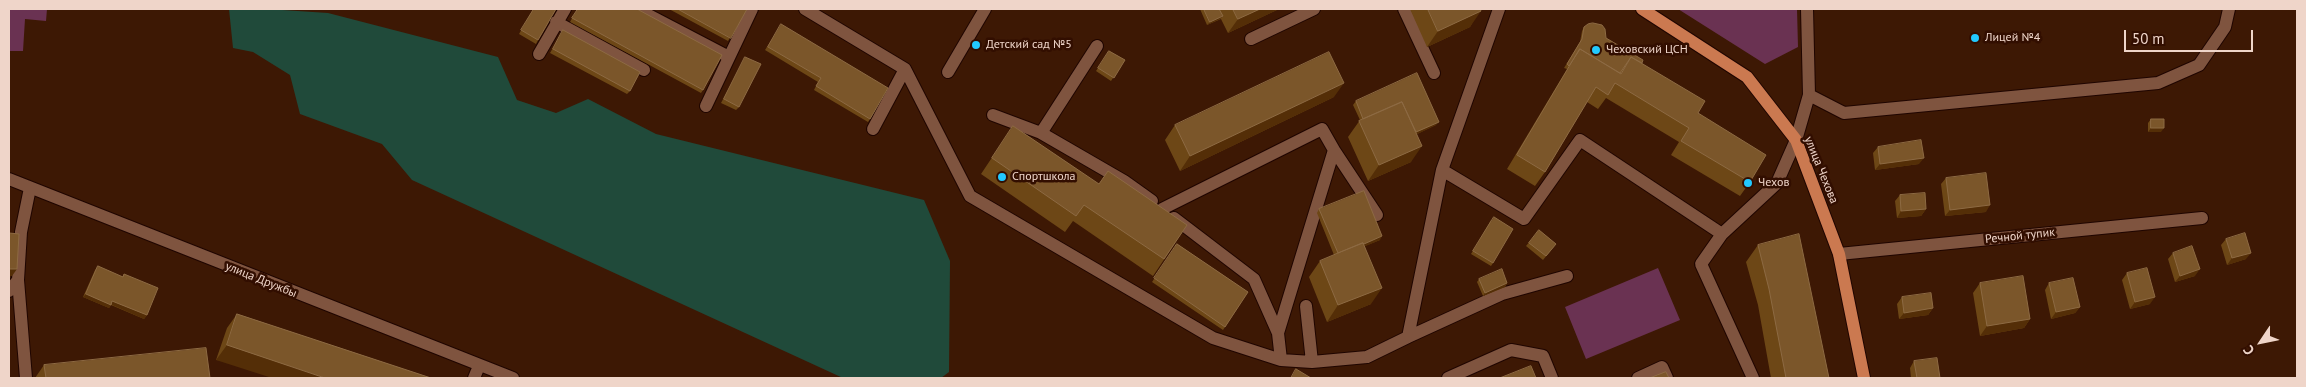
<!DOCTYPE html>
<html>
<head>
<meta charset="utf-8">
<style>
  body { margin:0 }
  #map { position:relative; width:2306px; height:387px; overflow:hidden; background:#3d1804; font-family:"PT Sans",sans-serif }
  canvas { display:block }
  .frame { position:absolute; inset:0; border:10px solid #efd5c9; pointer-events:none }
  .north { position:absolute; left:2236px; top:317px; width:50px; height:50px; -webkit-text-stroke:4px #320e00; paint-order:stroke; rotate:236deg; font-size:14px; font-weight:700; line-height:20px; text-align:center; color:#efd5c9 }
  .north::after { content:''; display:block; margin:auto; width:18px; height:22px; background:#efd5c9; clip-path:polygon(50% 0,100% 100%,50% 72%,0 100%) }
  .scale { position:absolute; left:2124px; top:30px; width:129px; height:22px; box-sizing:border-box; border:2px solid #efd5c9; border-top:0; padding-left:6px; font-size:15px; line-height:18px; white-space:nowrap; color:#efd5c9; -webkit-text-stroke:4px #320e00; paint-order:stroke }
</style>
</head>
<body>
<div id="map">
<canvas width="2306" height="387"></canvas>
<div class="frame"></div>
<div class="north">С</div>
<div class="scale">50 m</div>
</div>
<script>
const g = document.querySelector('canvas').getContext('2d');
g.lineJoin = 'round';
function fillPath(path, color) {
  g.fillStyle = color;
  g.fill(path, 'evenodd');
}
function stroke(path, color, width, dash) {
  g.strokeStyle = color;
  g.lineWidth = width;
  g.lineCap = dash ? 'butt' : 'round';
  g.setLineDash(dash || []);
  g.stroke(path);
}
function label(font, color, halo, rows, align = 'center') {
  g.font = font + ' "PT Sans",sans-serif';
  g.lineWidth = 5;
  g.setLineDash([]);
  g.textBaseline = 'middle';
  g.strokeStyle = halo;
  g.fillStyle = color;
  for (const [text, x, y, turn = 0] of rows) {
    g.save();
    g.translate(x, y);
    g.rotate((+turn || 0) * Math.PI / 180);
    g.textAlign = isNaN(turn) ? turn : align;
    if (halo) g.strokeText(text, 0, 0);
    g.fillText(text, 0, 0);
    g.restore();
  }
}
fillPath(new Path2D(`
  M9 9H47L46 21 25 19 23 51H9Z
  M1678 9H1797L1798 47 1765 64Z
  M1658 268 1680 320 1586 359 1565 307Z`), '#6a3252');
fillPath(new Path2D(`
  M229 9H267L328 13 498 57 517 100 556 113 588 99 656 134 924 200 950 261 949 372 941 378H843L412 180 382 144 300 114 290 75 253 52 233 48Z`), '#204a3a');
const minor = new Path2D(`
  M637 9 729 57
  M805 9 905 69 970 196 1213 338 1281 360 1312 362 1367 357 1408 337 1442 170 1499 9
  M1404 9 1434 73
  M556 22 644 70
  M1251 39 1314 9
  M539 54 565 9
  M948 72 985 9
  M1809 95 1844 113 2158 83 2199 65 2225 27 2229 9
  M706 106 752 9
  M993 115 1041 133 1124 181 1152 201
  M873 129 905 69
  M1041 133 1097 46
  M1334 150 1377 215
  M1442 170 1524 219 1580 140 1722 234 1777 183 1796 140 1809 95 1807 9
  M9 179 513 378
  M1162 209 1322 129 1334 150 1278 333 1281 360
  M1174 218 1254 279 1278 333
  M1722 234 1701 264 1753 378
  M1839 254 2202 218
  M18 280 26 378
  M9 291 18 280 21 232 30 188
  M1306 306 1312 362
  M1408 337 1502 294 1567 276
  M474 378 479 366
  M1448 378 1511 350 1543 356 1552 378
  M1638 378 1662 367 1667 378`);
const major = new Path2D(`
  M1642 9 1747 77 1796 140 1839 254 1864 378`);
stroke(minor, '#1f0500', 14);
stroke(major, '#1f0500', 14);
stroke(minor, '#7f543f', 12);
stroke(major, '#cb7950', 12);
fillPath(new Path2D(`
  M533 9 538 40 536 44 519 34Z
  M577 9H637L703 90 701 93 570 22Z
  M669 9H747L728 41Z
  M1200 9H1279L1228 33 1221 19 1207 25Z
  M1410 9H1480L1470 27 1427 47Z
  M1584 27 1606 38 1642 63 1698 113 1750 182 1740 196 1671 155 1679 142 1606 98 1598 109 1587 102 1545 172 1535 186 1507 169 1567 69 1564 68 1580 42 1582 31Z
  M779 28 870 119 868 122 814 90 818 82 765 50Z
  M563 30 630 91 627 94 550 53Z
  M1109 51 1125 60 1111 81 1096 71Z
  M745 57 739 107 736 110 721 103Z
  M1334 97 1180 171 1165 140 1175 125Z
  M1356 101 1436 125 1417 134 1411 162 1368 181 1348 137 1360 120 1353 105Z
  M2151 119 2161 132H2148V123Z
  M1013 126 1098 184 1187 225 1153 276 1073 221 1065 232 981 174Z
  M1878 147 1919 164 1875 170 1873 153Z
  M1946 178 1986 212 1945 216 1941 184Z
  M1900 195 1926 209 1921 216 1897 218 1895 201Z
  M1319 209 1380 240 1365 246 1371 304 1327 322 1309 277 1320 261 1334 255 1317 213Z
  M1491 220 1493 263 1491 266 1471 254Z
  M1539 230 1556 244 1543 260 1526 246Z
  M2226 239 2246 259 2227 265 2221 245Z
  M1177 244 1248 292 1223 330 1152 282Z
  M1758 245 1829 378H1771L1758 305 1746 262Z
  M2173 253 2195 276 2175 282 2168 259Z
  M98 266 122 277 124 274 147 315 144 319 111 305 109 308 83 297 95 270Z
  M2127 273 2150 304 2130 309 2122 280Z
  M1479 279 1507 283 1505 287 1483 296 1477 282Z
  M1980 283 2030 319 2024 328 1980 336 1973 293Z
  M2049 283 2080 307 2075 313 2051 319 2045 290Z
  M1902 297 1933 308 1928 315 1899 319 1897 304Z
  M237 314 431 378 216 360 227 328Z
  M1914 361 1940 378H1911L1910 368Z
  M44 365 210 378H35Z`), '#6d4716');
fillPath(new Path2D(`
  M1260 9H1279L1228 33 1238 19Z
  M1481 11 1470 27 1427 47 1438 31Z
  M1223 16 1220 19 1207 25 1210 22Z
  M1344 83 1334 97 1180 171 1190 156Z
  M1439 122 1436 125 1401 142 1404 138Z
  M2151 128H2164L2161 132H2148Z
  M1422 146 1411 162 1368 181 1379 165Z
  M1924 158 1919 164 1875 170 1880 164Z
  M1990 205 1986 212 1945 216 1950 210Z
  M1926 209 1921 216 1897 218 1901 211Z
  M1382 236 1380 240 1349 253 1352 249Z
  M2251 253 2246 259 2227 265 2232 258Z
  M9 269H17L12 276H9Z
  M2200 269 2195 276 2175 282 2180 276Z
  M1507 283 1505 287 1483 296 1485 293Z
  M1382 288 1371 304 1327 322 1338 305Z
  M86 294 111 305 109 308 83 297Z
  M2155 297 2150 304 2130 309 2135 302Z
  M112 301 147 315 144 319 110 304Z
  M2080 307 2075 313 2051 319 2056 312Z
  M1933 308 1928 315 1899 319 1904 313Z
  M2030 319 2024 328 1980 336 1987 326Z
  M227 345 325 378H272L216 360Z`), '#542e07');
const building = new Path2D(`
  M534 9H556L538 40 521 30Z
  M578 9H637L722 55 703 90 572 18Z
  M678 9H747L731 38Z
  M1204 9H1219L1223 16 1210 22Z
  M1233 9H1260L1238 19Z
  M1428 9H1480L1481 11 1438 31Z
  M1593 23 1602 25 1605 29 1606 38 1643 60 1642 63 1631 57 1620 73 1580 49 1569 66 1567 64 1582 39 1584 27 1588 24Z
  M781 24 888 88 870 119 816 86 821 78 768 47Z
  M563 30 640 72 630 91 553 49Z
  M1580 49 1621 74 1631 57 1705 101 1698 113 1766 155 1750 182 1681 141 1689 128 1615 83 1608 95 1596 87 1545 172 1517 155Z
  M1109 51 1125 60 1114 78 1098 68Z
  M1329 52 1344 83 1190 156 1175 125Z
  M745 57 761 64 739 107 724 99Z
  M1417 73 1439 122 1416 132 1402 102 1363 119 1356 101Z
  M1402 102 1422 146 1379 165 1359 121Z
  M2151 119H2164V128H2151Z
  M1013 126 1099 184 1108 171 1187 225 1164 259 1084 205 1076 216 992 158Z
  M1921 140 1924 158 1880 164 1878 147Z
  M1986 173 1990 205 1950 210 1946 178Z
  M1364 191 1382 236 1364 244 1363 243 1338 253 1319 209Z
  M1925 193 1926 209 1901 211 1900 195Z
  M1494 217 1513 229 1493 263 1473 251Z
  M1539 230 1556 244 1546 256 1529 243Z
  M9 233 19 234 17 269H9Z
  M2245 233 2251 253 2232 258 2226 239Z
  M1799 234 1829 378H1786L1769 289 1758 245Z
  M1363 243 1382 288 1338 305 1320 261Z
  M1177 244 1248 292 1225 327 1154 278Z
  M2192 246 2200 269 2180 276 2173 253Z
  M98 266 123 277 124 274 158 288 147 315 112 301 111 305 86 294Z
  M2147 268 2155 297 2135 302 2127 273Z
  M1502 269 1507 283 1485 293 1479 279Z
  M2023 276 2030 319 1987 326 1980 283Z
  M2073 278 2080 307 2056 312 2049 283Z
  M1931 293 1933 308 1904 313 1902 297Z
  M237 314 431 378H325L227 345Z
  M206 348 210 378H46L44 365Z
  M1937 358 1940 378H1917L1914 361Z
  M1531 366 1536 378H1500Z
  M1296 369 1311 378H1291Z
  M1666 372 1669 378H1650Z`);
fillPath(building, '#7b562a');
stroke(building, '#8d6a43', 1);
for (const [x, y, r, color] of [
  [1975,38,5,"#22c9fe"],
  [976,45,5,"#22c9fe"],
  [1596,50,5,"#22c9fe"],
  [1002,177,5,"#22c9fe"],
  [1748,183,5,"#22c9fe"]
]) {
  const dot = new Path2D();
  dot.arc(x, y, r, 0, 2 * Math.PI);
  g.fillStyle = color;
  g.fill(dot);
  stroke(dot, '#320e00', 2);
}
label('12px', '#efd5c9', '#320e00', [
  ["Лицей №4",1985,38],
  ["Детский сад №5",986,45],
  ["Чеховский ЦСН",1606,50],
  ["Спортшкола",1012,177],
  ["Чехов",1758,183]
], 'left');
label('12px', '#efd5c9', '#320e00', [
  ["улица Чехова",1821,170,68],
  ["Речной тупик",2020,236,-6],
  ["улица Дружбы",261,280,22]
]);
</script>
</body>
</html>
